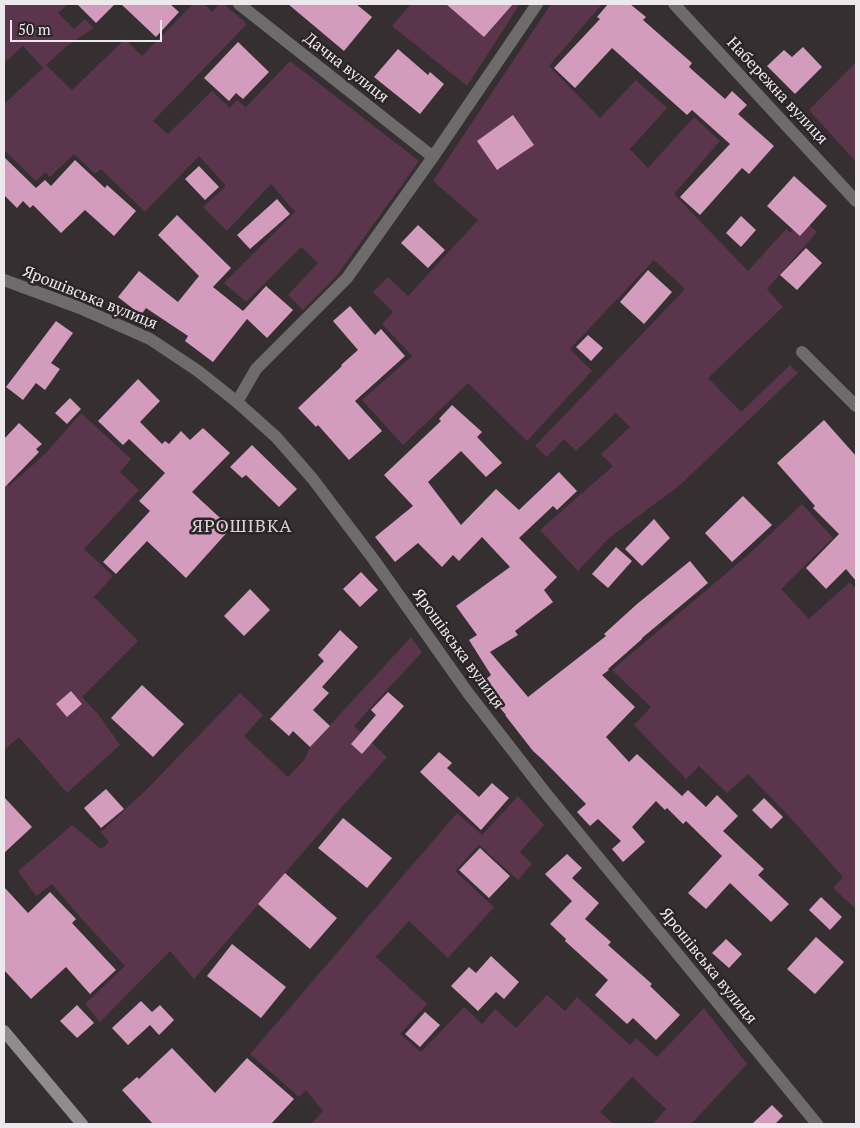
<!DOCTYPE html>
<html>
<head>
<meta charset="utf-8">
<style>
  body { margin:0 }
  #map { position:relative; width:860px; height:1128px; overflow:hidden; background:#352f32; font-family:"PT Serif",serif }
  canvas { display:block }
  .frame { position:absolute; inset:0; border:5px solid #ede8eb; pointer-events:none }
  .scale { position:absolute; left:10px; top:20px; width:152px; height:22px; box-sizing:border-box; border:2px solid #ede8eb; border-top:0; padding-left:6px; font-size:15px; line-height:18px; white-space:nowrap; color:#ede8eb; -webkit-text-stroke:4px #2b2528; paint-order:stroke }
</style>
</head>
<body>
<div id="map">
<canvas width="860" height="1128"></canvas>
<div class="frame"></div>
<div class="scale">50 m</div>
</div>
<script>
const g = document.querySelector('canvas').getContext('2d');
g.lineJoin = 'round';
function fillPath(path, color) {
  g.fillStyle = color;
  g.fill(path, 'evenodd');
}
function stroke(path, color, width, dash) {
  g.strokeStyle = color;
  g.lineWidth = width;
  g.lineCap = dash ? 'butt' : 'round';
  g.setLineDash(dash || []);
  g.stroke(path);
}
function label(font, color, halo, rows, align = 'center') {
  g.font = font + ' "PT Serif",serif';
  g.lineWidth = 5;
  g.setLineDash([]);
  g.textBaseline = 'middle';
  g.strokeStyle = halo;
  g.fillStyle = color;
  for (const [text, x, y, turn = 0] of rows) {
    g.save();
    g.translate(x, y);
    g.rotate((+turn || 0) * Math.PI / 180);
    g.textAlign = isNaN(turn) ? turn : align;
    if (halo) g.strokeText(text, 0, 0);
    g.fillText(text, 0, 0);
    g.restore();
  }
}
fillPath(new Path2D(`
  M4 4H68L58 13 74 29 85 19 94 28 67 46 46 65 72 90 125 39 142 56 193 4H204L212 12 219 4H224L247 24 153 121 168 134 212 91 230 108 237 100 246 107 290 61 419 161 335 278 303 310 288 295 318 263 301 247 246 302 224 283 295 212 271 184 227 231 203 207 226 186 199 156 145 212 101 169 95 174 74 154 50 177 45 172 36 181 4 150V104L43 68 23 46 4 63Z
  M411 4H520L467 86 392 26Z
  M551 4H602L549 66 600 118 636 80 667 108 630 149 648 168 694 117 720 141 674 194 748 271 786 229 790 233 803 219 817 232 767 289 783 307 708 378 741 412 790 365 798 373 680 485 609 538 578 571 540 530 613 466 601 454 630 427 616 413 576 451 564 439 547 457 535 446 685 289 654 260 570 349 592 371 527 441 468 383 403 445 362 400 412 356 382 324 393 312 373 292 388 277 408 296 478 220 433 181Z
  M856 62V162L809 110Z
  M81 413 131 459 120 472 139 490 84 549 113 576 94 597 138 641 82 697 98 714 120 745 67 793 19 737 4 750V481L9 486 45 454Z
  M802 504 833 538 781 589 809 619 850 582 856 589V909L833 888 843 877 788 815 748 774 727 793 699 766 686 779 634 725 651 707 612 670 749 554Z
  M411 637 422 652 354 726 387 757 342 807 194 979 170 951 100 1022 85 1004 125 966 80 917 52 884 36 896 18 871 72 825 101 849 109 842 101 832 147 789 240 693 263 715 244 736 288 777 305 759 310 747Z
  M518 796 544 825 520 852 532 864 518 880 479 845 455 871 494 907 448 958 409 921 376 957 427 1004 400 1034 421 1052 464 1007 482 1024 495 1009 516 1028 547 995 565 1011 577 997 630 1045 636 1038 657 1057 704 1008 747 1064 691 1124H653L666 1109 632 1077 600 1112 614 1124H311L323 1111 306 1090 299 1097 250 1054 457 813 482 835Z`), '#5a354b');
fillPath(new Path2D(`
  M77 4H115L96 23Z
  M121 4H170L179 12 156 37Z
  M288 4H356L372 17 344 51Z
  M446 4H513L484 37Z
  M608 4H630L646 17 643 20 692 63 689 67 725 99 732 91 747 105 738 114 774 146 749 174 742 168 700 215 680 197 730 144 692 110 687 115 612 48 575 88 554 68 600 19 597 17Z
  M238 42 269 72 243 99 236 93 229 101 204 78Z
  M803 47 822 67 795 94 767 66 784 50 792 57Z
  M398 49 428 75 430 72 444 84 420 114 374 77Z
  M513 115 534 145 497 170 477 141Z
  M4 157 36 188 45 180 51 186 75 160 105 188 107 185 136 211 114 236 85 210 61 233 33 205 30 208 23 201 17 208 4 195Z
  M199 166 219 187 205 200 185 179Z
  M794 176 827 206 800 236 767 206Z
  M277 199 290 214 250 249 237 235Z
  M177 215 231 268 213 287 243 311 266 286 293 310 267 338 247 319 213 362 185 341 188 336 146 308 141 315 118 297 139 271 178 302 199 276 158 235Z
  M741 216 756 230 741 247 726 233Z
  M418 225 445 250 428 268 401 243Z
  M806 248 822 263 797 290 780 275Z
  M648 270 672 292 644 324 620 302Z
  M350 306 375 335 381 329 405 356 355 401 382 431 349 460 318 425 316 427 298 408 342 366 341 365 358 350 333 321Z
  M56 321 73 333 51 363 60 369 45 390 36 383 23 400 6 387Z
  M588 335 603 348 591 361 576 347Z
  M138 379 160 401 140 422 162 444 165 441 169 444 181 431 190 440 203 428 230 453 192 492 231 528 186 578 147 541 116 574 103 562 150 511 139 501 165 473 129 439 123 445 98 421Z
  M70 398 81 409 67 424 55 413Z
  M452 405 482 432 477 437 502 463 486 477 461 451 428 482 461 525 496 489 519 510 559 472 577 491 557 510 553 506 519 538 557 577 544 590 553 602 515 631 518 635 490 652 528 697 606 636 604 634 637 604 690 561 708 583 642 638V639L608 669 609 670 602 675 635 707 606 737 629 762 637 754 682 796 688 790 706 807 717 795 738 816 723 831 764 869 758 875 789 904 771 922 730 883 706 909 688 893 722 856 686 821 683 824 667 808 665 810 656 801 632 827 645 842 623 862 612 849 621 841 598 819 590 826 577 812 586 804 543 760 533 751 505 715H506L480 684 491 675 469 640 477 635 456 606 510 567 482 537 459 561 453 555 442 567 418 543 395 562 375 537 413 506 384 475 441 421 439 419Z
  M824 420 856 456V581L846 569 826 589 806 568 839 534 813 508 815 506 777 463Z
  M19 423 42 444 36 449 39 452 4 488V439Z
  M252 445 297 489 279 507 246 475 242 478 230 467Z
  M743 496 772 525 732 562 705 533Z
  M654 519 670 538 642 566 625 549Z
  M616 547 632 561 608 588 592 574Z
  M361 572 378 590 360 607 343 589Z
  M250 589 270 610 244 636 224 616Z
  M340 630 358 647 322 687 329 693 313 710 330 726 310 747 293 731 289 736 270 719 324 661 318 655Z
  M142 685 184 724 153 757 111 718Z
  M71 691 82 704 67 717 56 704Z
  M388 692 404 706 362 754 351 744 376 715 371 710Z
  M439 752 452 763 447 768 479 797 492 783 509 798 481 830 420 772Z
  M106 789 124 809 101 828 84 808Z
  M4 797 32 827 4 853Z
  M764 798 783 817 771 829 752 810Z
  M343 818 392 858 367 888 318 848Z
  M480 848 510 876 489 898 459 870Z
  M567 854 582 868 572 878 599 903 585 919 611 942 608 945 652 984 650 986 680 1015 656 1040 633 1018 627 1024 595 995 608 980 565 941 566 939 550 924 572 901 545 874Z
  M285 873 337 918 310 949 258 904Z
  M4 887 28 913 50 892 76 919 72 923 116 970 90 994 66 967 31 999 4 970Z
  M821 897 842 917 830 930 809 910Z
  M816 937 844 962 815 994 787 969Z
  M726 939 742 954 729 968 712 953Z
  M232 944 286 987 261 1018 207 976Z
  M491 956 519 982 504 999 496 992 478 1011 451 986 469 967 476 973Z
  M141 1001 152 1012 160 1005 174 1020 159 1035 150 1025 128 1045 112 1028Z
  M77 1005 94 1023 77 1038 60 1021Z
  M425 1012 440 1025 420 1047 405 1034Z
  M172 1048 215 1093 247 1058 294 1099 271 1124H153L122 1090 137 1077 139 1079Z
  M772 1105 783 1116 775 1124H752Z`), '#d39cbc');
stroke(new Path2D(`
  M239 4 433 157
  M674 4 856 201
  M4 280 80 308 150 339 198 371 237 402 276 437 312 478 374 560 468 693 544 791 817 1124
  M802 352 856 406
  M237 402 256 369 347 278 433 157 537 4`), '#6e6b6c', 12);
stroke(new Path2D(`
  M4 1031 82 1124`), '#908b8e', 12);
label('16px', '#ede8eb', '#2b2528', [
  ["Дачна вулиця",346,68,38],
  ["Набережна вулиця",777,91,47],
  ["Ярошівська вулиця",90,298,22],
  ["Ярошівська вулиця",458,649,54],
  ["Ярошівська вулиця",708,966,51]
]);
g.letterSpacing = '1px';
label('18px', '#dcd3d8', '#2b2528', [
  ["ЯРОШІВКА",242,527]
]);
g.letterSpacing = '0px';
</script>
</body>
</html>
